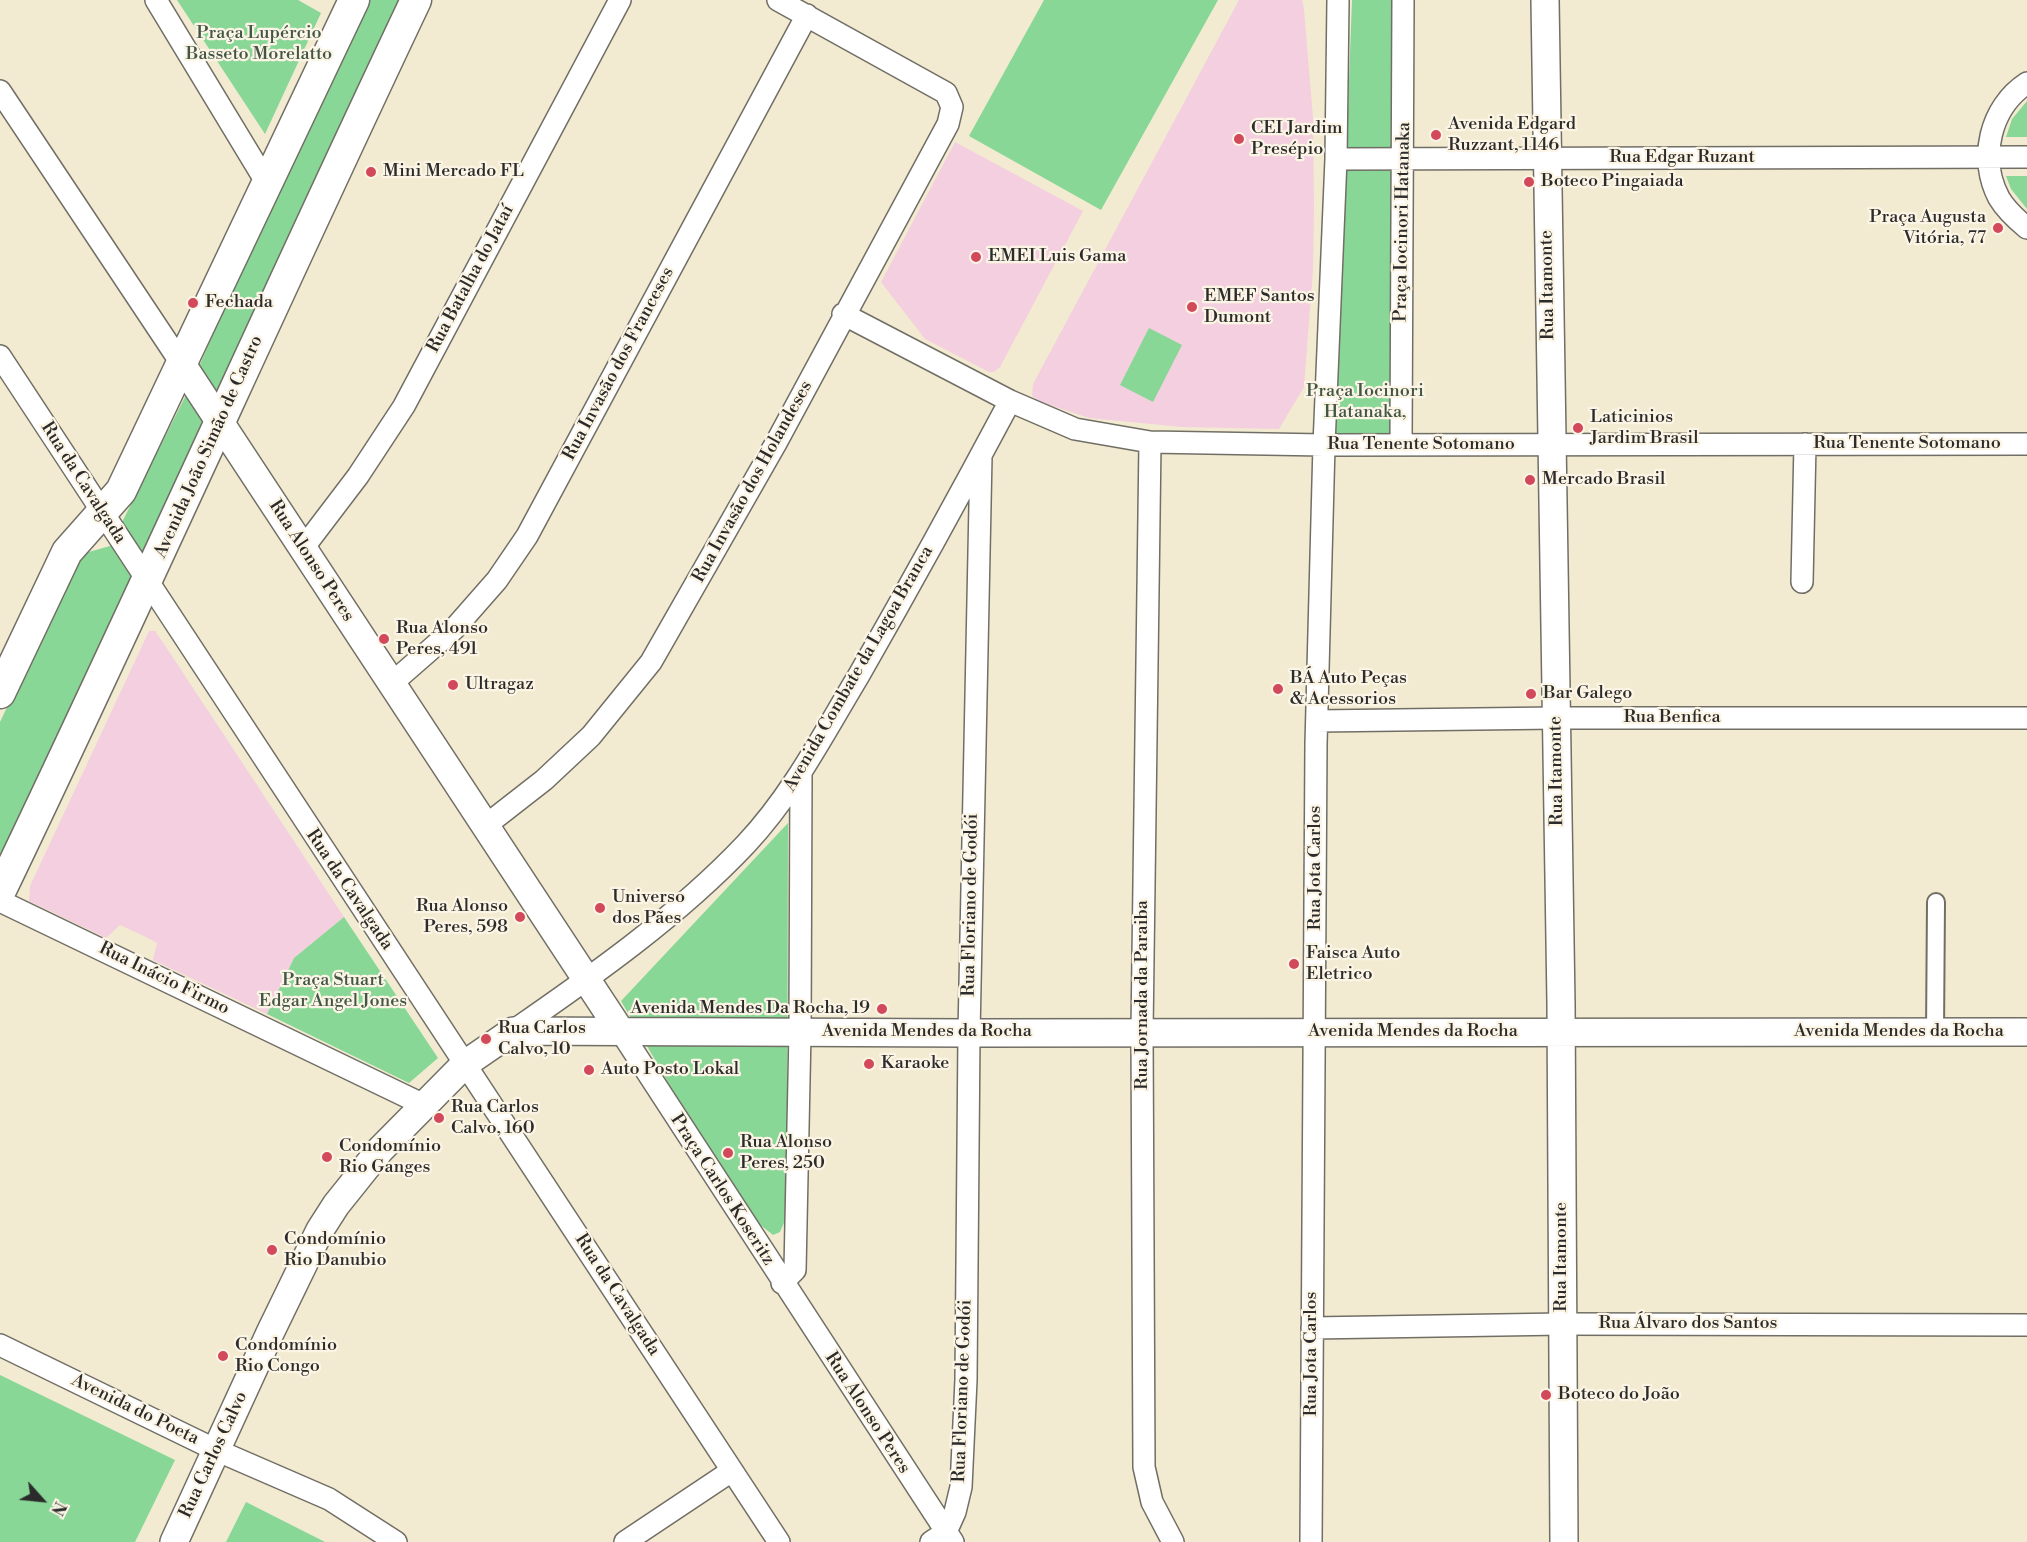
<!DOCTYPE html>
<html>
<head>
<meta charset="utf-8">
<style>
  body { margin:0 }
  #map { position:relative; width:2027px; height:1542px; overflow:hidden; background:#f2ebd1; font-family:"Libre Bodoni",serif }
  canvas { display:block }
  .north { position:absolute; left:12px; top:1470px; width:60px; height:60px; -webkit-text-stroke:4px #fcf5e5; paint-order:stroke; rotate:117deg; font-size:16px; font-weight:700; line-height:24px; text-align:center; color:#2b2b2b }
  .north::after { content:''; display:block; margin:auto; width:21px; height:27px; background:#2b2b2b; clip-path:polygon(50% 0,100% 100%,50% 72%,0 100%) }
</style>
</head>
<body>
<div id="map">
<canvas width="2027" height="1542"></canvas>
<div class="north">N</div>
</div>
<script>
const g = document.querySelector('canvas').getContext('2d');
g.lineJoin = 'round';
function fillPath(path, color) {
  g.fillStyle = color;
  g.fill(path, 'evenodd');
}
function stroke(path, color, width, dash) {
  g.strokeStyle = color;
  g.lineWidth = width;
  g.lineCap = dash ? 'butt' : 'round';
  g.setLineDash(dash || []);
  g.stroke(path);
}
function label(font, color, halo, rows, align = 'center') {
  g.font = font + ' "Libre Bodoni",serif';
  g.lineWidth = 4.5;
  g.setLineDash([]);
  g.textBaseline = 'middle';
  g.strokeStyle = halo;
  g.fillStyle = color;
  for (const [text, x, y, turn = 0] of rows) {
    g.save();
    g.translate(x, y);
    g.rotate((+turn || 0) * Math.PI / 180);
    g.textAlign = isNaN(turn) ? turn : align;
    if (halo) g.strokeText(text, 0, 0);
    g.fillText(text, 0, 0);
    g.restore();
  }
}
fillPath(new Path2D(`
  M1239 0H1302L1304 9 1313 117 1314 206 1313 270 1304 387 1279 429 1182 427 1089 418 1041 402 1032 396 1033 384Z
  M955 142 1083 211 1000 367 994 372H989L925 339 881 282Z
  M149 631H155L162 641 344 917 294 958 267 1014 153 960 157 943 146 937 120 925 106 938 29 901 30 886Z`), '#f3cfdf');
fillPath(new Path2D(`
  M177 0H298L321 13 265 134Z
  M365 0H404L0 864V722L72 570 85 553 110 546 191 385 274 193Z
  M1044 0H1218L1101 210 969 136Z
  M1352 0H1395L1391 433H1336Z
  M2027 101V137H2006L2012 119Z
  M2006 176H2027V209L2011 189Z
  M1149 328 1182 345 1153 402 1120 385Z
  M788 823 787 1216 780 1232 773 1235 758 1223 700 1138 621 1001Z
  M344 917 438 1058 409 1083 267 1014 294 958Z
  M0 1375 175 1460 135 1542H0Z
  M246 1502 325 1542H226Z`), '#88d796');
const pedestrian = new Path2D(`
  M1935 1033 1936 902`);
const minor = new Path2D(`
  M156 0 268 185
  M2027 83C1990 107 1978 159 1999 198 2006 210 2016 219 2027 228
  M0 91 183 366
  M1336 159 2027 157
  M843 314 1010 401 1075 429 1150 442 1324 445 2027 444
  M0 356 779 1542
  M1150 442 1142 1031 1144 1467 1152 1502 1173 1542
  M1401 444 1403 0
  M304 547 358 476 404 406 620 0
  M1802 582 1805 444
  M391 684 454 629 497 580 527 536 807 15
  M1317 721 1556 718H2027
  M485 826 544 780 591 736 651 662 776 443 948 124 952 107 946 93 778 0
  M0 901 424 1105
  M513 1031C594 975 678 916 746 844 793 794 824 733 859 675 911 584 961 493 1010 401
  M621 1032 953 1542
  M782 1283 795 1270 800 1032 801 774
  M1312 1328 1562 1324 2027 1325
  M0 1345 216 1450 329 1499 396 1542
  M625 1542 730 1472
  M931 1542 946 1532 955 1512 961 1487 966 1380 969 1033 981 456
  M1311 1542 1316 744 1324 445 1336 159 1338 0`);
const tertiary = new Path2D(`
  M1545 0 1561 1003 1564 1542
  M183 366 621 1032
  M174 1542 270 1333 320 1230 336 1205 380 1150 465 1064 513 1031 969 1033 2027 1032`);
const secondary = new Path2D(`
  M0 693 67 552 121 491 354 0
  M0 892C142 597 275 297 416 0`);
stroke(pedestrian, '#716e65', 20);
stroke(minor, '#716e65', 24);
stroke(tertiary, '#716e65', 30);
stroke(secondary, '#716e65', 33);
stroke(pedestrian, '#fff', 16);
stroke(minor, '#fff', 21);
stroke(tertiary, '#fff', 27);
stroke(secondary, '#fff', 30);
for (const [x, y, r, color] of [
  [1436,135,6,"#d1495b"],
  [1239,139,6,"#d1495b"],
  [371,172,6,"#d1495b"],
  [1529,182,6,"#d1495b"],
  [1998,228,6,"#d1495b"],
  [976,257,6,"#d1495b"],
  [193,303,6,"#d1495b"],
  [1192,307,6,"#d1495b"],
  [1578,428,6,"#d1495b"],
  [1530,480,6,"#d1495b"],
  [384,639,6,"#d1495b"],
  [453,685,6,"#d1495b"],
  [1278,689,6,"#d1495b"],
  [1531,694,6,"#d1495b"],
  [600,908,6,"#d1495b"],
  [520,917,6,"#d1495b"],
  [1294,964,6,"#d1495b"],
  [882,1009,6,"#d1495b"],
  [486,1039,6,"#d1495b"],
  [869,1064,6,"#d1495b"],
  [589,1070,6,"#d1495b"],
  [439,1118,6,"#d1495b"],
  [728,1153,6,"#d1495b"],
  [327,1157,6,"#d1495b"],
  [272,1250,6,"#d1495b"],
  [223,1356,6,"#d1495b"],
  [1546,1395,6,"#d1495b"]
]) {
  const dot = new Path2D();
  dot.arc(x, y, r, 0, 2 * Math.PI);
  g.fillStyle = color;
  g.fill(dot);
  stroke(dot, '#fcf5e5', 2);
}
label('18px', '#425646', '#fcf5e5', [
  ["Praça Lupércio",259,34],
  ["Basseto Morelatto",259,55],
  ["Praça Iocinori",1365,392],
  ["Hatanaka,",1365,413],
  ["Praça Stuart",333,981],
  ["Edgar Angel Jones",333,1002]
]);
label('18px', '#2b2b2b', '#fcf5e5', [
  ["Avenida Edgard",1448,125],
  ["Ruzzant, 1146",1448,146],
  ["CEI Jardim",1251,129],
  ["Presépio",1251,150],
  ["Mini Mercado FL",383,172],
  ["Boteco Pingaiada",1541,182],
  ["Praça Augusta",1986,218,"right"],
  ["Vitória, 77",1986,239,"right"],
  ["EMEI Luis Gama",988,257],
  ["EMEF Santos",1204,297],
  ["Dumont",1204,318],
  ["Fechada",205,303],
  ["Laticinios",1590,418],
  ["Jardim Brasil",1590,439],
  ["Mercado Brasil",1542,480],
  ["Rua Alonso",396,629],
  ["Peres, 491",396,650],
  ["BÁ Auto Peças",1290,679],
  ["& Acessorios",1290,700],
  ["Ultragaz",465,685],
  ["Bar Galego",1543,694],
  ["Universo",612,898],
  ["dos Pães",612,919],
  ["Rua Alonso",508,907,"right"],
  ["Peres, 598",508,928,"right"],
  ["Faisca Auto",1306,954],
  ["Eletrico",1306,975],
  ["Avenida Mendes Da Rocha, 19",870,1009,"right"],
  ["Rua Carlos",498,1029],
  ["Calvo, 10",498,1050],
  ["Karaoke",881,1064],
  ["Auto Posto Lokal",601,1070],
  ["Rua Carlos",451,1108],
  ["Calvo, 160",451,1129],
  ["Rua Alonso",740,1143],
  ["Peres, 250",740,1164],
  ["Condomínio",339,1147],
  ["Rio Ganges",339,1168],
  ["Condomínio",284,1240],
  ["Rio Danubio",284,1261],
  ["Condomínio",235,1346],
  ["Rio Congo",235,1367],
  ["Boteco do João",1558,1395]
], 'left');
label('18px', '#2b2b2b', '#fcf5e5', [
  ["Rua Edgar Ruzant",1682,158],
  ["Praça Iocinori Hatanaka",1403,222,-89],
  ["Rua Batalha do Jataí",471,279,-62],
  ["Rua Itamonte",1548,285,-91],
  ["Rua Invasão dos Franceses",619,364,-62],
  ["Rua Tenente Sotomano",1907,444],
  ["Rua Tenente Sotomano",1421,445],
  ["Avenida João Simão de Castro",209,447,-66],
  ["Rua Invasão dos Holandeses",753,482,-61],
  ["Rua da Cavalgada",83,483,57],
  ["Rua Alonso Peres",311,561,57],
  ["Avenida Combate da Lagoa Branca",859,669,-60],
  ["Rua Benfica",1672,718],
  ["Rua Itamonte",1557,771,-91],
  ["Rua Jota Carlos",1316,868,-90],
  ["Rua da Cavalgada",349,890,56],
  ["Rua Floriano de Godói",971,905,-89],
  ["Rua Inácio Firmo",164,979,26],
  ["Rua Jornada da Paraiba",1143,995,-90],
  ["Avenida Mendes da Rocha",927,1032],
  ["Avenida Mendes da Rocha",1413,1032],
  ["Avenida Mendes da Rocha",1899,1032],
  ["Praça Carlos Koseritz",722,1190,57],
  ["Rua Itamonte",1562,1257,-90],
  ["Rua da Cavalgada",617,1295,57],
  ["Rua Álvaro dos Santos",1688,1324],
  ["Rua Jota Carlos",1312,1354,-90],
  ["Rua Floriano de Godói",963,1391,-88],
  ["Avenida do Poeta",135,1410,26],
  ["Rua Alonso Peres",867,1413,57],
  ["Rua Carlos Calvo",214,1455,-65]
]);
</script>
</body>
</html>
